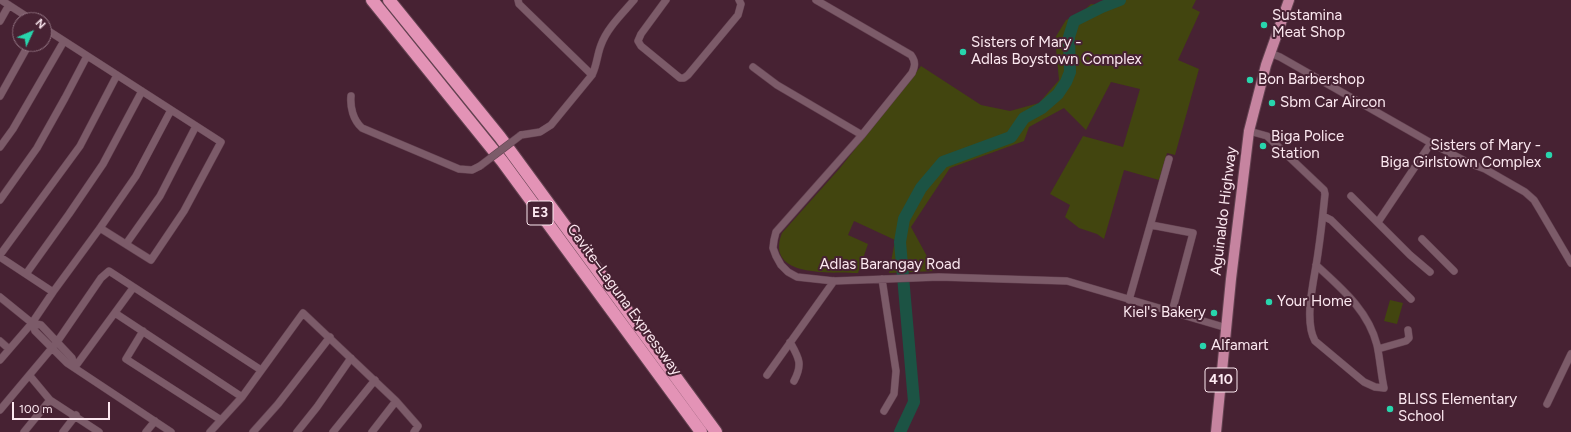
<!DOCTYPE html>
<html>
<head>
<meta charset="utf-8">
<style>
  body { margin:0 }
  #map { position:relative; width:1571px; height:432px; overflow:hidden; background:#472233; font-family:Figtree,sans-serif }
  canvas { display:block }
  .north { position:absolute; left:12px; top:12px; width:40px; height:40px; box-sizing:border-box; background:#472233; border:1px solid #8f717f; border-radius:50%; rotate:46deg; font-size:11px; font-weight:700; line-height:16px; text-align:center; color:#fce8f0 }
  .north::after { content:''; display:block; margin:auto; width:14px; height:18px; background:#28d5ad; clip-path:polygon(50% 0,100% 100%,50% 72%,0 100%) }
  .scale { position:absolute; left:12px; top:402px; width:98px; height:18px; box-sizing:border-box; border:2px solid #fce8f0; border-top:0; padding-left:5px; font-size:12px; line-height:14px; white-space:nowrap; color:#fce8f0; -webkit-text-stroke:3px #472233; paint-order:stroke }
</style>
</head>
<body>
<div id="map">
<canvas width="1571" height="432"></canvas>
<div class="north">N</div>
<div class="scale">100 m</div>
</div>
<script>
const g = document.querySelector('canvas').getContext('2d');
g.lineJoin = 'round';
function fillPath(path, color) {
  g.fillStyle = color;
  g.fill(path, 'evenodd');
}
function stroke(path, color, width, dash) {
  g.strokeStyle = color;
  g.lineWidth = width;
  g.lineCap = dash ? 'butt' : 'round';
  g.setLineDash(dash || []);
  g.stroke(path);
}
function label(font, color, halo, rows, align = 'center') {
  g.font = font + ' Figtree,sans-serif';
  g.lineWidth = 4;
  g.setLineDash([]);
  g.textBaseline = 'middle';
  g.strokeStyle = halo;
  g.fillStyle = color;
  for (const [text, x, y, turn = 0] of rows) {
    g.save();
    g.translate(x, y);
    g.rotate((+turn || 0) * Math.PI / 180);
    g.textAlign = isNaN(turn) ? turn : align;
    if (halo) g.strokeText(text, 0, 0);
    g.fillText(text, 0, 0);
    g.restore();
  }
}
fillPath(new Path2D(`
  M1106 0H1196L1192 8 1200 12 1178 60 1199 69 1175 155 1167 153 1159 180 1124 170 1104 239 1097 234 1079 228 1065 217 1070 205 1050 194 1083 136 1123 147 1140 89 1111 82 1086 130 1064 108 1029 127 1024 141 950 168 911 227 935 271 889 273 895 240 854 221 848 235 868 244 858 273C831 272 764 278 782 233L840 168 921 66 981 105 1010 111 1039 103 1059 80 1055 38 1066 20 1080 14 1091 4 1100 5Z
  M1390 300 1403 303 1397 324 1384 321Z`), '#42450f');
stroke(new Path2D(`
  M900 432 914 402 900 242 904 219 921 188 943 162 1011 137 1024 118 1042 108 1058 94 1066 82 1070 72 1069 37 1074 21 1102 7 1120 0`), '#1c5344', 12);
const minor = new Path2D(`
  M1 0 32 20
  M518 0 519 4 592 75
  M666 0 641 34 638 41 641 46 680 78H684L688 75 738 15 741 4 739 0
  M816 0 911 55C916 62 915 66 912 73L862 135 776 232 774 240 773 248 776 256 781 265 788 272 797 277 834 281 939 277 1067 281 1227 328
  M0 21 9 5
  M44 28 221 142 184 211 151 260 100 228
  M1270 53 1280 57 1431 143 1469 163 1485 169 1525 192 1534 200 1540 210 1571 263
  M753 67 777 85 862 135
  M0 96 29 44
  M351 96C350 107 353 120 362 128L459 169 472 170 480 166
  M1249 131 1267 136 1324 190 1325 194C1323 214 1321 233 1318 253 1315 277 1303 319 1315 341L1364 382 1375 387 1384 388C1381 374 1380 359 1377 345 1368 310 1341 288 1316 265
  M521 135 540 132 551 125 592 75C597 65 597 55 601 45 607 28 623 13 634 0
  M0 147 13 129 64 41
  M1351 196 1410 255 1430 272
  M0 200 37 148 65 98 87 56
  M1323 216 1331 220 1411 299
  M1378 222 1431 143
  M1151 225 1193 233 1172 312
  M1422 239 1454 271
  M126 244 160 196 196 126
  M0 255 80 146 117 75
  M0 257 53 292
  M26 274 69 214 103 164 142 91
  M882 279 896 371 894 394 884 411
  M0 297 32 323 41 325 72 358 75 367
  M1129 300 1169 159
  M115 313 242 397
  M32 323 35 331 67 363 171 432
  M143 331 126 359 221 420
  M0 341 9 349
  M790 342C799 358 803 364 794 381
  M1378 349 1406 341 1409 338 1408 330
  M0 360 32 323 53 292 100 228 136 176 171 110
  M75 367 133 288
  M767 375 834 281
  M30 376 50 400 99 432
  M1547 404 1571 354
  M0 410 57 342 101 278 109 271 261 370
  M24 432 50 400
  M63 432 76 415
  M146 432 155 421
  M210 432 242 397 303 313 396 401 418 426 414 432
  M253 432 278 404 330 337
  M297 432 317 407 351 358
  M333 432 375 380
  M372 432 396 401`);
const primary = new Path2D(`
  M1216 432 1231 279 1249 131 1266 65 1289 0`);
const motorway = new Path2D(`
  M372 0 502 161 701 432
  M389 0 500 137 716 432`);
stroke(minor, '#644251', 8);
stroke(primary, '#644251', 12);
stroke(motorway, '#644251', 14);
stroke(minor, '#7c5b69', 7);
stroke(primary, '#c684a0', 10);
stroke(motorway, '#e393b6', 12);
const minorBridge = new Path2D(`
  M480 166 521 135`);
stroke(minorBridge, '#644251', 8, []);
stroke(minorBridge, '#7c5b69', 7);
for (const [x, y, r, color] of [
  [1264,25,4,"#28d5ad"],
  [963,52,4,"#28d5ad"],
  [1250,80,4,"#28d5ad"],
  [1272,103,4,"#28d5ad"],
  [1263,146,4,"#28d5ad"],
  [1549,155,4,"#28d5ad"],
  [1269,302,4,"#28d5ad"],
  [1214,313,4,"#28d5ad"],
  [1203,346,4,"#28d5ad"],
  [1390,409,4,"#28d5ad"]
]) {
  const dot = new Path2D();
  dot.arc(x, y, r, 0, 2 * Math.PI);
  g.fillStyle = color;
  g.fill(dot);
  stroke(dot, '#472233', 1.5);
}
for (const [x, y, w] of [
  [540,213,26],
  [1221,380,32]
]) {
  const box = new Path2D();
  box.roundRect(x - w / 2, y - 12, w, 24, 3);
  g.fillStyle = '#472233';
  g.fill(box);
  stroke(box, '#fce8f0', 1);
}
label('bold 14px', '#fce8f0', null, [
  ["E3",540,213],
  ["410",1221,380]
]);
label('15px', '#fce8f0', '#472233', [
  ["Sustamina",1272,16],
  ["Meat Shop",1272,33],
  ["Sisters of Mary -",971,43],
  ["Adlas Boystown Complex",971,60],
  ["Bon Barbershop",1258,80],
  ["Sbm Car Aircon",1280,103],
  ["Biga Police",1271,137],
  ["Station",1271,154],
  ["Sisters of Mary -",1541,146,"right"],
  ["Biga Girlstown Complex",1541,163,"right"],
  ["Your Home",1277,302],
  ["Kiel's Bakery",1206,313,"right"],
  ["Alfamart",1211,346],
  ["BLISS Elementary",1398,400],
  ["School",1398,417]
], 'left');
label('15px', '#fce8f0', '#472233', [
  ["Aguinaldo Highway",1224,211,-83],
  ["Adlas Barangay Road",890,265],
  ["Cavite–Laguna Expressway",624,300,54]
]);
</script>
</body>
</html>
